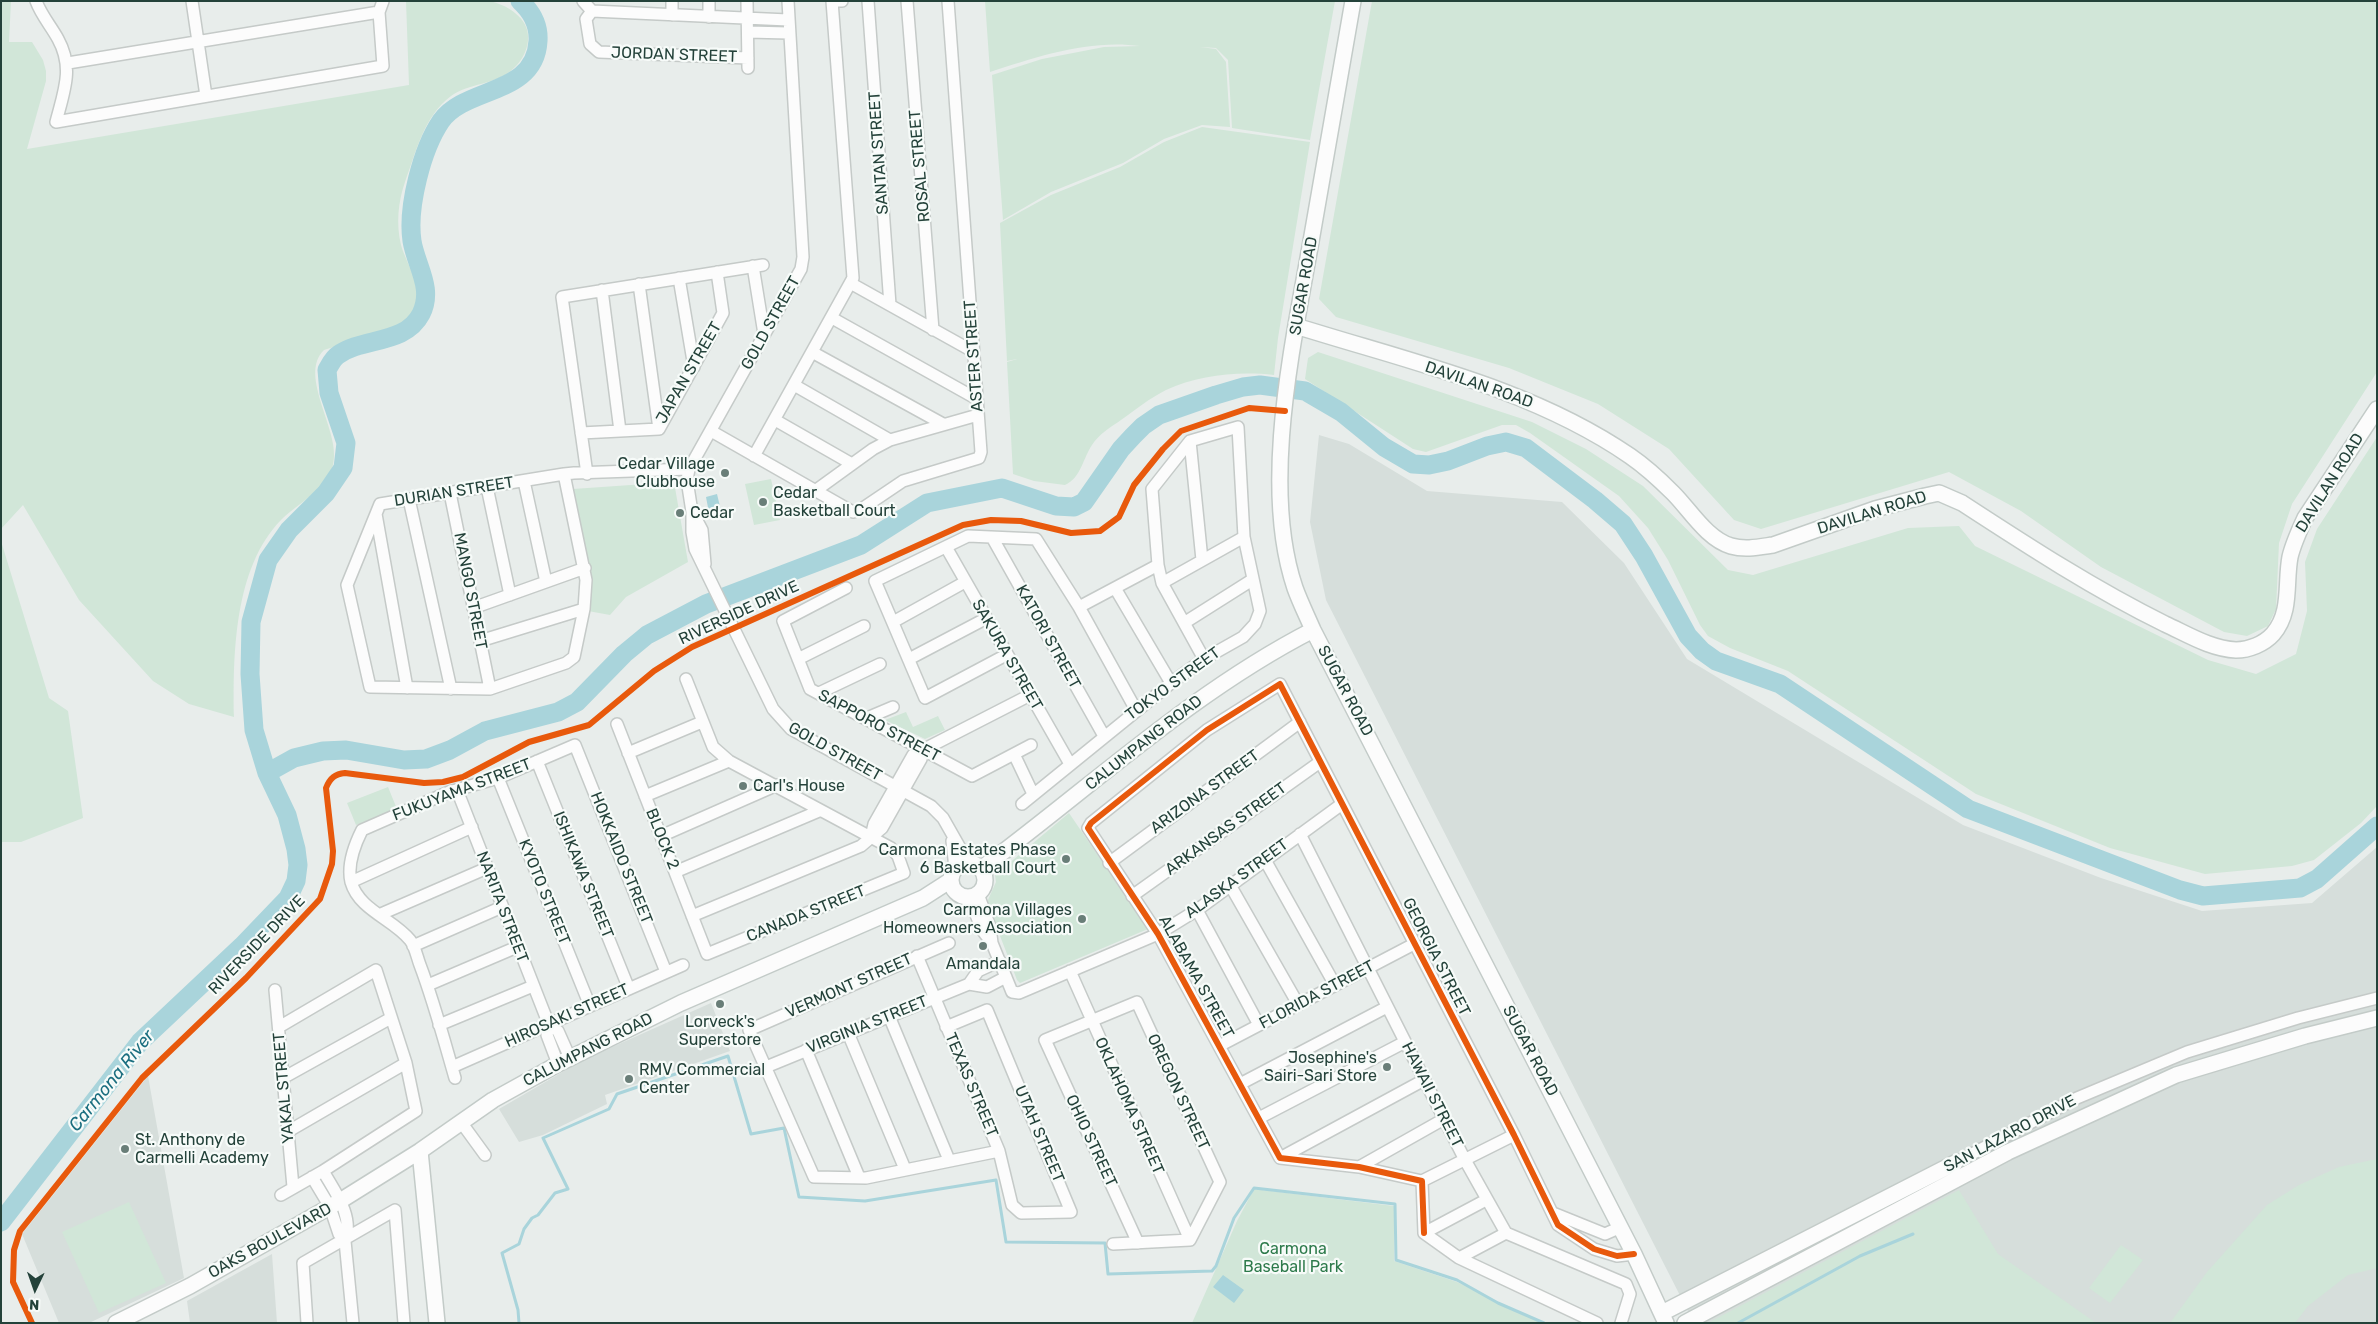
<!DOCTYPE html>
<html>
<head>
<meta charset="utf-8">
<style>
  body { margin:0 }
  #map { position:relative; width:2378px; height:1324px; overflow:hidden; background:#e8edeb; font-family:Rubik,sans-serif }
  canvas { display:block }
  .frame { position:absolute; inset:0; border:2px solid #24423a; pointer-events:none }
  .north { position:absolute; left:10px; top:1264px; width:50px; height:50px; -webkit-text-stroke:4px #f7fbf9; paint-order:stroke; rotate:183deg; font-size:14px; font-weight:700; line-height:20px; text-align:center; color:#24423a }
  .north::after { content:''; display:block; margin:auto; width:18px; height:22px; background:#24423a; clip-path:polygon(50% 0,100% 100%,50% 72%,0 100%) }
</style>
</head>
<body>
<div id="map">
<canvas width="2378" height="1324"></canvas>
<div class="frame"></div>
<div class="north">N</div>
</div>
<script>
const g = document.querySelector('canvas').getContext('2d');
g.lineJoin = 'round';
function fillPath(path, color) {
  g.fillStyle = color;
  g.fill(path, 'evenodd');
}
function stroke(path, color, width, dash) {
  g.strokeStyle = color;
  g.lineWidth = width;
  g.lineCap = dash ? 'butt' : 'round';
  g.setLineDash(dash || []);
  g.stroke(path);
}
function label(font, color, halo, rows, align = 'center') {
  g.font = font + ' Rubik,sans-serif';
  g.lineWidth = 4.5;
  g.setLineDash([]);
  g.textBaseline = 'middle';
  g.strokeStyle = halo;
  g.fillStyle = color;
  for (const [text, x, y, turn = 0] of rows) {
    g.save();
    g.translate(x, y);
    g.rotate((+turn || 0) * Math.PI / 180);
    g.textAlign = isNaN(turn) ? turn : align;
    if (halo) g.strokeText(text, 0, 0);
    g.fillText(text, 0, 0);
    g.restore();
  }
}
fillPath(new Path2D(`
  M1319 435 1349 444 1427 491 1562 502 1624 563 1687 659 1963 825 2101 878 2202 911 2312 903 2377 847V1323H1694L1326 600 1310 522Z
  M711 1003 730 1051 605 1095 607 1104 543 1135 519 1142 499 1109 583 1060Z
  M148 1076 184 1278 89 1323H59L22 1234Z
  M272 1254 277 1323H190L187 1301Z`), '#d6dedb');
fillPath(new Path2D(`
  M1 1H11L9 42H32L43 60 46 71V81L27 149 409 85 406 1C428 1 449 1 471 1 477 1 486 0 493 2 509 6 528 19 528 36 529 48 522 61 513 69 495 85 469 83 451 96 424 116 416 152 405 182 398 202 396 224 401 245 407 267 431 297 408 319 395 331 343 344 324 350 297 376 342 432 333 465 327 489 297 504 281 520 234 568 233 654 234 717L189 704 153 681 79 600 23 505 1 529Z
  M985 1H1335L1310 140 1232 128 1228 60 1216 48 1200 47 1216 49 1226 62 1230 127 1202 125 1164 139 1123 163 1051 192 1003 220 992 75 1042 59 1104 47 1140 46C1090 39 1038 56 990 72Z
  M1372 1H2374L2377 5V372L2292 504 2279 543 2276 609 2268 626 2247 636 2224 632 2101 567 2021 511 1949 472 1761 529 1734 520 1669 449 1598 404 1509 368 1336 317 1319 299Z
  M1202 127 1310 142 1278 338 1274 375C1238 371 1199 375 1166 390 1150 398 1135 410 1121 420 1111 427 1099 434 1092 445 1083 458 1081 478 1065 485L1034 481 1013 474 1007 362 1017 359 1007 361 1000 223 1051 195 1120 167 1164 142Z
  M1318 352 1532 422 1586 449 1643 486 1728 570 1753 575 1908 528 1959 526 1975 546 2208 660 2256 674 2296 654 2307 611 2305 562 2317 529 2377 437V806L2361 823 2314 860 2292 866 2205 874 2110 848 1976 794 1788 671 1730 648 1708 636 1700 625 1668 560 1648 528 1619 496 1530 433 1516 425H1502L1426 452 1413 449 1305 379 1308 358Z
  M771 479 780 520 754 525 745 484Z
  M674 482 688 562 626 597 610 615 588 611 573 489Z
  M1 541 49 698 68 711 83 818 21 842H1Z
  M906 712 913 727 938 716 945 730 925 739 885 720Z
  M388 787 397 809 356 825 347 803Z
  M1069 813 1148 929 1020 983 1017 980 987 902 996 882 995 875Z
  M2377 1159V1268L2348 1275 2308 1306 2295 1323H2170L2207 1272 2267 1205 2299 1185 2339 1167Z
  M1254 1189 1394 1206V1261L1457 1282 1541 1323H1192L1237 1221Z
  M1959 1190 1998 1254 2096 1323H1708Z
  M129 1202 166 1283 99 1313 62 1232Z
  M2121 1245 2143 1260 2110 1303 2089 1288Z`), '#d1e6d8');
fillPath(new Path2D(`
  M717 494 722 515 710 518 706 497Z
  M1223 1275 1244 1290 1234 1303 1213 1287Z`), '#a9d4db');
stroke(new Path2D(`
  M519 1323 518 1310 502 1253 519 1244 524 1229 532 1218 538 1215 555 1193 568 1189 543 1138 609 1109 617 1094 728 1056 751 1134 784 1128 799 1197 865 1201 996 1180 1006 1242 1105 1243 1108 1274 1212 1271 1216 1266 1234 1218 1254 1188 1395 1204 1396 1260 1457 1280 1498 1303 1544 1323
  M1738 1323 1860 1256 1913 1234`), '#a9d4db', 3);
stroke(new Path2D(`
  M267 773 294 758 323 751 346 750 404 760 426 759 450 750 485 731 558 712 577 702 624 654 647 635 706 604 861 545 927 503 1002 488 1056 506 1074 507 1084 502 1121 449 1133 436 1143 426 1159 415 1216 395 1243 387 1260 385 1305 391 1341 412 1384 447 1413 464 1429 465 1448 461 1487 446 1506 442 1526 448 1595 500 1623 524 1644 556 1688 636 1702 651 1716 661 1780 684 1968 809 2180 890 2203 896 2300 888 2317 879 2377 826
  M1 1222 140 1042 242 946 288 898 296 881 298 865 296 849 287 815 267 773 254 730 250 674 251 622 268 560 289 530 326 493 343 468 346 443 329 393 327 370C330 365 333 358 338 355 363 337 405 345 421 314 434 288 416 266 412 241 407 207 422 149 441 121 466 86 535 96 538 41 539 25 532 12 520 1`), '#a9d4db', 19);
const street = new Path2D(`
  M36 1C41 15 51 26 58 39 74 68 64 91 56 122L383 66 379 12 383 1
  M192 1 206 96
  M583 1 592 11
  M672 1V15
  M709 1V17
  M747 1 748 68
  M788 1 803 257 801 269 689 469 687 480 692 512V532L695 549 773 709 791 729 931 806 943 818 968 862
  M868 1 890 305
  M907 1 933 330
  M592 11 788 20
  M592 11 586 19 590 44 599 52 748 58
  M748 32 788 33
  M68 63 379 12
  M753 266 764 334
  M679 278 694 367
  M639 284 659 429
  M852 284 974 352
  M602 290 620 431
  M832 318 977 399
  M812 352 943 424
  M794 385 890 440
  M775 420 852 464
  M711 431 853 512 860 510 903 481 979 458 981 452 948 1
  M581 433 659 429 723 313 717 272
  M1190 441 1202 560
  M754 456 853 278 832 1H842
  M564 474 586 580 584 609 574 657 566 663 490 689 370 687 347 585 380 504 564 474 574 473 689 469
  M587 474 562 297 763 265
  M524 481 546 582
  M487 487 510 595
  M815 491 873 449 890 440 978 415
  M450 493 490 689
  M409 499 451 689
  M693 513 702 530 705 564
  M376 514 407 688
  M993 539 1104 736
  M946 547 1070 764
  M1162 583 1244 537
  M846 588 783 621 810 689 972 776 1031 745
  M1115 588 1171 683
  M1079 607 1158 565
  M473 608 585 568
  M893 622 965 582
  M1184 623 1252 580
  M480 641 584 609
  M1006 655 925 698 875 581 968 536 1036 539 1079 607 1136 710
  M798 659 864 626
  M909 659 985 619
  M819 693 880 664
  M867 718 893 707
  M617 724 707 954 904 873 898 856 891 848 729 761 713 747 686 679
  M628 753 702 722
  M1014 754 1033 794
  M537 761 629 989
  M498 778 590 1006
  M457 790 549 1025 547 1035 558 1064
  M645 796 729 761
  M1022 804 1171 683 1204 659 1243 637 1255 624 1260 611 1244 537 1238 427 1190 441 1152 489 1158 565 1162 583 1204 659
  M1300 834 1465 1160 1506 1233 1626 1284 1630 1294 1621 1323
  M661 836 777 785
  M871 837 874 824 913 755 1030 695
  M952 841 955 868
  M1265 860 1335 985
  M1109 863 1300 722
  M675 872 819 811
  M351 882 472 827
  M1230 885 1298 1004
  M978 894 990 927 992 943 1012 992 1019 993 1158 934 1197 910 1342 804
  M1132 896 1320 762
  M969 897 982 930 992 943
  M1197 910 1259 1025
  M381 914 487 868
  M692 916 861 846 882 828 921 759 923 750
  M949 943 749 1030 814 1177 866 1178 999 1151
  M413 946 502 907
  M917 956 999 1151 1012 1205 1021 1213 1071 1212 987 1010 946 1027
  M1070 971 1190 1240
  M969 984 987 987 1006 977
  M428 985 517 947
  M275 990 293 1187
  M889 1016 949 1160
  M439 1025 533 986
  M549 1025 558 1031 570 1058
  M279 1027 376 970 406 1063 416 1111 323 1171 281 1195
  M848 1033 905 1169
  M1219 1046 1414 944
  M806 1050 859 1177
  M452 1067 683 965
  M766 1067 969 984 978 971 1000 961
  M283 1078 391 1018
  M455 1078C444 1040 434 1002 420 965 417 957 415 946 410 940 393 919 359 910 351 882 347 865 355 844 362 830L449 792 498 778 575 745 666 972
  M1240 1084 1387 1007
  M1259 1118 1405 1042
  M461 1122 485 1155
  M287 1132 406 1063
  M1280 1158 1424 1080
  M1955 1163 2077 1098 2187 1052 2298 1018 2377 998
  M1359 1167 1444 1119
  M323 1171C335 1192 354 1216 345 1241L353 1323
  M312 1177 330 1207 339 1234 345 1241
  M1422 1181 1514 1135
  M1553 1213 1605 1234 1621 1227
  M1424 1233 1422 1181 1359 1167 1280 1158 1158 934 1088 828 1091 823 1207 730 1280 684 1514 1135 1558 1225 1594 1249 1617 1256 1634 1254
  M1424 1233 1459 1258 1597 1323
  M1424 1233 1486 1200
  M1113 1244 1190 1240 1220 1182 1137 1002 1045 1040 1138 1243
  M1459 1258 1506 1233
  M307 1323 303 1263 395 1210 404 1323`);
const secondary = new Path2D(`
  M1353 1C1338 83 1324 165 1310 247 1292 349 1261 488 1295 588 1300 602 1307 616 1313 630L1634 1254 1666 1323
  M1296 326C1410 362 1531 388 1630 456 1646 467 1660 480 1673 493 1690 510 1707 539 1731 546 1745 550 1759 547 1773 545L1875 509 1925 496 1939 493 1962 503C2028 546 2094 589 2165 624 2187 634 2211 649 2236 650 2249 650 2264 644 2273 634 2292 612 2285 583 2290 557 2293 544 2299 531 2305 518L2377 409
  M951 880a17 17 0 1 1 34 0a17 17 0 1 1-34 0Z
  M982 868C1091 787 1192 692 1313 630
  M420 1151 437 1323
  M1662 1313 1955 1163
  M116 1323 190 1286 340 1201 420 1151 493 1100 558 1064 681 1003 923 898 951 880
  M1685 1323 2008 1152 2176 1075 2305 1036 2377 1018`);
stroke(street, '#c5cac8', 14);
stroke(secondary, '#c3cbc8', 18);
stroke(street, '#fcfcfc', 11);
stroke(secondary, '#fcfcfc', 15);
stroke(new Path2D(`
  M1424 1233 1422 1181 1359 1167 1280 1158 1158 934 1088 828 1091 823 1207 730 1280 684 1514 1135 1558 1225 1594 1249 1617 1256 1634 1254
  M32 1323 13 1282 14 1250 20 1231 142 1078 246 978 320 899 332 864 333 851 326 788C330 778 335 774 345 773L424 783 443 782 463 777 529 742 589 725 654 671 692 647 963 525 991 520 1021 521 1071 533 1100 531 1119 517 1134 485 1163 449 1181 431 1249 408 1285 411`), '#e8590c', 6);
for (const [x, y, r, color] of [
  [725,473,5,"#697e78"],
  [763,502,5,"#697e78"],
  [680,513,5,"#697e78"],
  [743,786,5,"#697e78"],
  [1066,859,5,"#697e78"],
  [1082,919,5,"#697e78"],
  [983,946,5,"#697e78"],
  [720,1004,5,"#697e78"],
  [1387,1067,5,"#697e78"],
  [629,1079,5,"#697e78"],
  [125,1149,5,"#697e78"]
]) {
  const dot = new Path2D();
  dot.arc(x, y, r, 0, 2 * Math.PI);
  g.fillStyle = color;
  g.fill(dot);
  stroke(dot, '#f7fbf9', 2);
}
label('16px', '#24423a', '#f7fbf9', [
  ["JORDAN STREET",674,55,2],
  ["SANTAN STREET",879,153,-94],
  ["ROSAL STREET",920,166,-95],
  ["SUGAR ROAD",1304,286,-80],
  ["GOLD STREET",771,323,-61],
  ["ASTER STREET",974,356,-94],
  ["JAPAN STREET",689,373,-60],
  ["DAVILAN ROAD",1479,385,19],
  ["DAVILAN ROAD",2330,483,-58],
  ["DURIAN STREET",454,492,-9],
  ["DAVILAN ROAD",1872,513,-17],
  ["MANGO STREET",470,591,79],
  ["RIVERSIDE DRIVE",739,613,-25],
  ["KATORI STREET",1048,637,61],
  ["SAKURA STREET",1007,655,60],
  ["TOKYO STREET",1173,684,-36],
  ["SUGAR ROAD",1345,691,62],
  ["SAPPORO STREET",879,726,28],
  ["CALUMPANG ROAD",1144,743,-38],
  ["GOLD STREET",835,752,29],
  ["FUKUYAMA STREET",462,790,-21],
  ["ARIZONA STREET",1205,792,-36],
  ["ARKANSAS STREET",1226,829,-36],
  ["BLOCK 2",662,839,68],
  ["HOKKAIDO STREET",621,858,68],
  ["ISHIKAWA STREET",583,875,68],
  ["ALASKA STREET",1237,879,-36],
  ["KYOTO STREET",544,892,68],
  ["NARITA STREET",502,907,69],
  ["CANADA STREET",806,914,-22],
  ["RIVERSIDE DRIVE",257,945,-46],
  ["GEORGIA STREET",1436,957,63],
  ["ALABAMA STREET",1196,977,61],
  ["VERMONT STREET",849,986,-24],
  ["FLORIDA STREET",1317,995,-28],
  ["HIROSAKI STREET",567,1016,-24],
  ["VIRGINIA STREET",867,1025,-22],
  ["CALUMPANG ROAD",588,1050,-27],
  ["SUGAR ROAD",1530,1051,62],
  ["TEXAS STREET",971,1085,67],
  ["YAKAL STREET",284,1088,-95],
  ["OREGON STREET",1178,1092,65],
  ["HAWAII STREET",1432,1095,63],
  ["OKLAHOMA STREET",1129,1106,66],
  ["UTAH STREET",1039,1134,67],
  ["SAN LAZARO DRIVE",2010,1134,-28],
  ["OHIO STREET",1091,1141,65],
  ["OAKS BOULEVARD",270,1241,-29]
]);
label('16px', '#24423a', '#f7fbf9', [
  ["Cedar Village",715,464,"right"],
  ["Clubhouse",715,482,"right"],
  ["Cedar",773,493],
  ["Basketball Court",773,511],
  ["Cedar",690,513],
  ["Carl's House",753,786],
  ["Carmona Estates Phase",1056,850,"right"],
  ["6 Basketball Court",1056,868,"right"],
  ["Carmona Villages",1072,910,"right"],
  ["Homeowners Association",1072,928,"right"],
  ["Amandala",983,964,"center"],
  ["Lorveck's",720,1022,"center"],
  ["Superstore",720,1040,"center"],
  ["Josephine's",1377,1058,"right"],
  ["Sairi-Sari Store",1377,1076,"right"],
  ["RMV Commercial",639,1070],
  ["Center",639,1088],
  ["St. Anthony de",135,1140],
  ["Carmelli Academy",135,1158]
], 'left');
label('16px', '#2d7a4b', '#f7fbf9', [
  ["Carmona",1293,1249],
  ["Baseball Park",1293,1267]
]);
label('italic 18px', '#1c6f80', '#f7fbf9', [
  ["Carmona River",112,1081,-51]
]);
</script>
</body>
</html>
